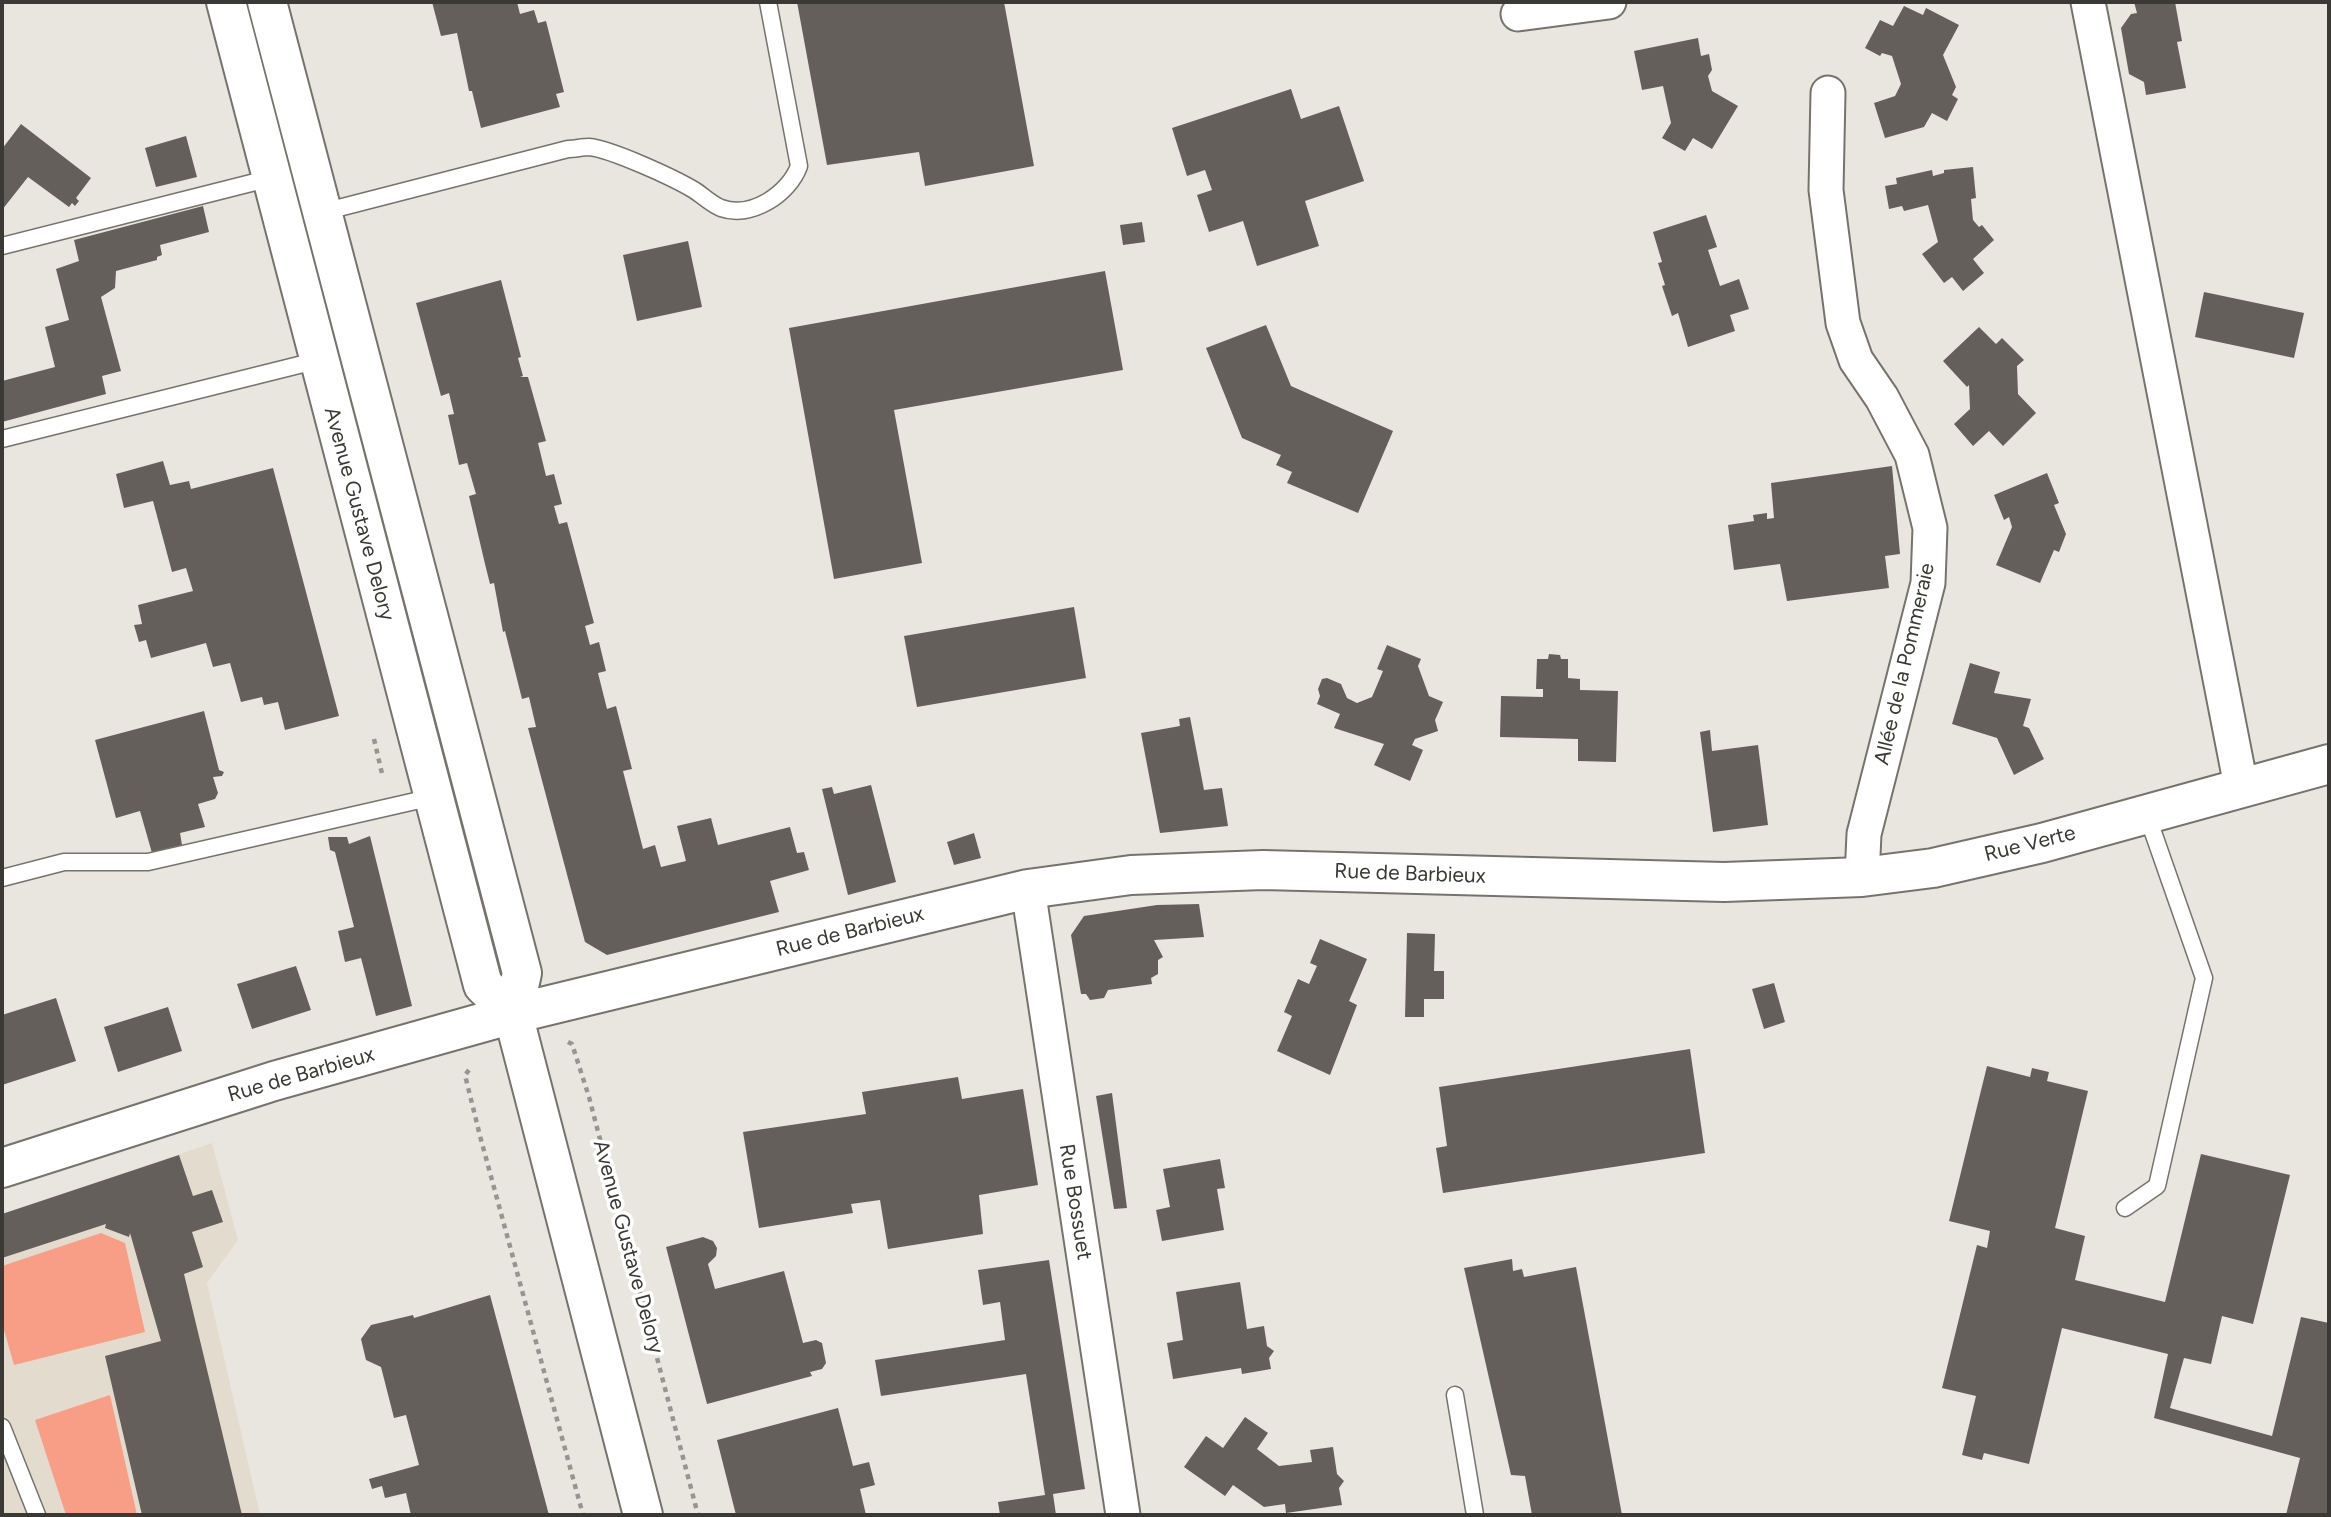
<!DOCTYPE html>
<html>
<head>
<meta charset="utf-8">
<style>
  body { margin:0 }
  #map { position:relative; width:2331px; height:1517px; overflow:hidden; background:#e9e6df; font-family:Figtree,sans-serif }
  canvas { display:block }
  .frame { position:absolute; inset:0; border:4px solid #3a3936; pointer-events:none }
</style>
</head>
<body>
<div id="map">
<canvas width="2331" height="1517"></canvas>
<div class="frame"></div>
</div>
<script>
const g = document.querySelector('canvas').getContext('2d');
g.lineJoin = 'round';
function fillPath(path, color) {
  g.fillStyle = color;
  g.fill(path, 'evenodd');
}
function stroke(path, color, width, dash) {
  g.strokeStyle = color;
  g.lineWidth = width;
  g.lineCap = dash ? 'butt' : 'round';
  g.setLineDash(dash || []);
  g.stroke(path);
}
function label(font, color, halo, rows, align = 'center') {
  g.font = font + ' Figtree,sans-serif';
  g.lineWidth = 7;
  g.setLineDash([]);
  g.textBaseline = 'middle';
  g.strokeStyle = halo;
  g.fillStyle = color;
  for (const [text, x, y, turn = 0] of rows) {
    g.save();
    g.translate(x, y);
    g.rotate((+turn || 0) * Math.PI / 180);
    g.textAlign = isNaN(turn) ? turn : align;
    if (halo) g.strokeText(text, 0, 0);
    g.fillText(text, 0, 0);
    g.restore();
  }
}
fillPath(new Path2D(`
  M212 1143 238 1240 207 1283 260 1515H2V1215Z`), '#e3dcce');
fillPath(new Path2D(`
  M101 1233 125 1243 145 1332 14 1365 2 1323V1266Z
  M110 1395 137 1515H66L35 1420Z`), '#f89e87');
fillPath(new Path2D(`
  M432 2H517L520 14 534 10 538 23 546 21 564 92 556 94 560 107 481 128 472 91H469L457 33 441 36Z
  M797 2H1004L1034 166 925 186 919 152 827 165Z
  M2134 2H2175L2182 41 2177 42 2186 88 2146 95 2144 82 2129 74 2121 28 2131 14 2137 13Z
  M1904 6 1923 15 1926 8 1959 25 1943 55 1956 87 1952 95 1958 99 1947 121 1932 113 1924 127 1885 138 1874 103 1895 96 1901 84 1892 56 1882 53 1880 56 1865 48 1880 20 1893 26Z
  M1698 38 1701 56 1709 54 1712 70 1708 76 1712 91 1738 106 1712 149 1693 138 1685 151 1662 138 1671 123 1663 86 1642 90 1634 51Z
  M1291 89 1301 119 1339 106 1364 181 1305 201 1319 246 1257 266 1243 221 1209 232 1197 195 1212 190 1205 170 1187 176 1172 128Z
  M21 124 91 178 76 198 79 201 75 206 72 203 69 207 28 177 2 210V149Z
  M186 136 197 177 156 187 145 148Z
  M1973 167 1976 198 1971 199 1973 220 1979 227 1982 225 1994 240 1973 259 1984 273 1963 291 1952 277 1944 283 1922 254 1938 242 1928 205 1904 211 1902 206 1889 209 1885 186 1897 184 1896 178 1932 170 1933 176 1944 173V170Z
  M203 206 209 232 160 245 162 255 157 257V260L116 271 115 288 101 297 121 371 102 376 106 394 2 422V381L55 367 45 327 69 320 56 269 79 261 74 240Z
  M1706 215 1717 247 1708 250 1720 286 1739 279 1749 309 1730 315 1735 331 1688 347 1678 313 1672 316 1662 286 1665 285 1658 263 1662 262 1653 232Z
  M1142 222 1145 242 1123 245 1120 225Z
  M688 241 702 307 637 321 623 255Z
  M1105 271 1123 370 894 410 922 563 834 579 789 328Z
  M501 280 521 357 518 358 523 376 520 377H528L546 441 538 443 546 476 554 474 562 504 554 506 559 524 567 522 594 623 585 626 590 645 599 642 606 671 598 673 607 709 616 706 632 769 623 771 643 849 655 845 661 867 686 861 677 826 711 818 718 845 790 827 797 853 804 852 809 870 770 881 779 912 607 955 585 942 528 728 536 727 529 697 522 699 505 631 503 632 494 583 490 584 485 564 469 496 476 494 467 463 459 465 448 415 454 414 449 393 441 396 416 303Z
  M2204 292 2304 313 2294 358 2195 337Z
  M1266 325 1291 386 1393 431 1358 513 1287 483 1292 472 1276 465 1281 455 1242 438 1206 348Z
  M1979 327 1996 344 2002 338 2024 360 2017 366 2018 394 2036 413 2003 446 1989 431 1973 446 1954 424 1970 409 1969 385 1967 387 1943 361Z
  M163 461 170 485 189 481 191 489 273 468 339 716 285 730 278 702 264 705 262 697 241 702 230 663 213 667 206 643 151 658 146 640 139 642 134 625 142 624 138 605 193 591 186 568 172 572 153 501 124 508 116 474Z
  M1892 466 1900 554 1885 556 1889 588 1787 601 1780 564 1734 570 1728 525 1754 521 1753 515 1767 513V519L1774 518 1771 483Z
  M2047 473 2059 503 2054 505 2066 534 2059 552 2054 550 2040 583 1996 565 2012 527 2009 517 2004 520 1994 495Z
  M1074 607 1086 678 917 707 904 636Z
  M1387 645 1421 659 1418 666 1429 696 1443 702 1435 720 1438 731 1415 739 1412 745 1423 750 1410 781 1374 765 1384 744 1334 728 1340 714 1317 704 1320 696 1318 689 1322 679 1327 678 1341 684 1347 698 1357 703 1372 697 1383 671 1377 669Z
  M1549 654 1560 655 1561 659H1568V678L1580 679V690L1618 691 1616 762 1578 761V739L1500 737 1501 696 1543 697V689H1536L1537 659H1548Z
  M1970 663 2000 672 1994 693 2031 699 2023 726 2029 728 2044 759 2014 775 1997 738 1952 724Z
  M204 711 219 770 224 772 222 776 213 777 218 793 215 799 198 804 205 827 180 833 182 845 152 853 140 811 116 818 95 740Z
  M1190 717 1204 790 1222 788 1228 826 1160 833 1141 733 1180 726 1179 719Z
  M1710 730 1712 751 1758 745 1768 825 1713 832 1700 732Z
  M871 785 896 882 848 895 822 789 832 787 834 794Z
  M974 833 981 858 954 865 947 842Z
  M370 836 412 1006 376 1016 361 958 345 962 338 931 354 927 335 852 330 850 328 837H347L349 844Z
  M1199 904 1204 937 1154 940 1163 957 1158 960V974L1151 978 1152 984 1108 990 1104 998 1090 1000 1086 994H1081L1071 935 1084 916 1157 905Z
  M1407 933 1435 934 1434 971H1444V999H1424V1017H1405Z
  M1320 939 1367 959 1349 1001 1357 1005 1330 1075 1277 1051 1292 1016 1284 1012 1298 979 1309 984 1317 966 1310 963Z
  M296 966 311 1010 252 1029 237 984Z
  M1774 983 1785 1022 1764 1029 1752 989Z
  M56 998 76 1061 2 1085V1015Z
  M168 1007 182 1051 118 1072 104 1027Z
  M1690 1049 1705 1153 1443 1193 1436 1148 1447 1146 1439 1087Z
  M1987 1066 2030 1077 2032 1068 2049 1072 2047 1081 2088 1091 2055 1228 2085 1236 2075 1280 2165 1302 2201 1154 2290 1175 2253 1324 2222 1316 2211 1364 2184 1358 2170 1408 2272 1436 2301 1317 2329 1323V1515H2286L2300 1458 2154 1418 2168 1354 2062 1328 2029 1464 1984 1453 1982 1460 1962 1455 1976 1396 1942 1388 1977 1245 1987 1248 1990 1231 1949 1221Z
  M958 1077 962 1099 1023 1089 1038 1185 979 1195 983 1234 888 1249 880 1200 851 1204 853 1213 759 1228 743 1132 866 1114 862 1092Z
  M1112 1093 1127 1208 1114 1209 1096 1096Z
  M179 1155 193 1196 212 1190 223 1222 192 1232 203 1267 184 1274 242 1515H142L105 1356 161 1341 130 1233 129 1237 105 1228 106 1224 2 1258V1214Z
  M1220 1159 1225 1188 1217 1189 1224 1230 1162 1241 1156 1210 1170 1207 1163 1169Z
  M703 1237 713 1241 717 1248 716 1256 708 1264 715 1289 784 1271 803 1343 816 1340 822 1343 826 1363 822 1369 810 1372 812 1376 707 1404 666 1247Z
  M1512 1259 1513 1271 1522 1269 1524 1277 1576 1267 1622 1515H1532L1525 1476 1511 1475 1464 1268Z
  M1049 1260 1085 1489 1053 1494 1056 1515H1000L998 1502 1045 1495 1026 1374 881 1396 875 1360 1005 1340 1000 1302 983 1305 978 1270Z
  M1240 1282 1247 1329 1264 1326 1267 1346 1274 1351 1269 1358 1271 1369 1242 1374 1241 1368 1173 1379 1167 1343 1183 1340 1176 1292Z
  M490 1295 549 1515H411L406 1493 385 1498 382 1486 372 1489 369 1479 419 1465 406 1415 394 1418 381 1367 366 1360 361 1339 371 1325 413 1315 414 1318Z
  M838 1408 853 1466 869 1462 875 1485 860 1489 866 1515H736L717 1440Z
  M1245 1417 1268 1433 1257 1449 1279 1466 1312 1462 1310 1450 1333 1447 1337 1474 1344 1481 1339 1488 1342 1505 1286 1513 1285 1504 1264 1507 1233 1485 1225 1496 1184 1467 1206 1436 1223 1448Z`), '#655f5b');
const lane = new Path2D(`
  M323 212 568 149C575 149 582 147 589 147 611 149 674 178 694 190 702 195 711 204 721 208 751 219 789 194 799 166L768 2
  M2 246 271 178
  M2 439 319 360
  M2 878 64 862H148L433 797
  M2125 1208 2157 1186 2204 978 2147 815
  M1455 1395 1475 1515
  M2 1427 37 1515`);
const street = new Path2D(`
  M2088 2 2241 786
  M1518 14 1609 2
  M1828 93 1826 190 1843 323 1856 360 1882 398 1912 455 1930 528 1928 583 1864 834 1862 877
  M1028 889 1123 1515`);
const secondary = new Path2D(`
  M226 2 483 985 513 1014
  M267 2 522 973 513 1014 643 1515
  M2 1168 274 1081 513 1014 1028 889 1131 875 1263 870 1724 882 1862 877 1933 868 2042 843 2329 764`);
stroke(lane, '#76736d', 19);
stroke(street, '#76736d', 37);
stroke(secondary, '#76736d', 42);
stroke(new Path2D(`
  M374 739 383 778
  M568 1042 572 1044 589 1097 698 1515
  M469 1070 465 1075 480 1136 583 1515`), '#979590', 4.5, [5, 5]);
stroke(lane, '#fff', 16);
stroke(street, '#fff', 33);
stroke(secondary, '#fff', 38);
label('21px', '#3a3936', '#fff', [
  ["Avenue Gustave Delory",359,514,75],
  ["Allée de la Pommeraie",1905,664,-77],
  ["Rue Verte",2030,844,-14],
  ["Rue de Barbieux",1410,874,2],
  ["Rue de Barbieux",850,932,-14],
  ["Rue de Barbieux",301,1075,-16],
  ["Rue Bossuet",1075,1202,81],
  ["Avenue Gustave Delory",628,1247,75]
]);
</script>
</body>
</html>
